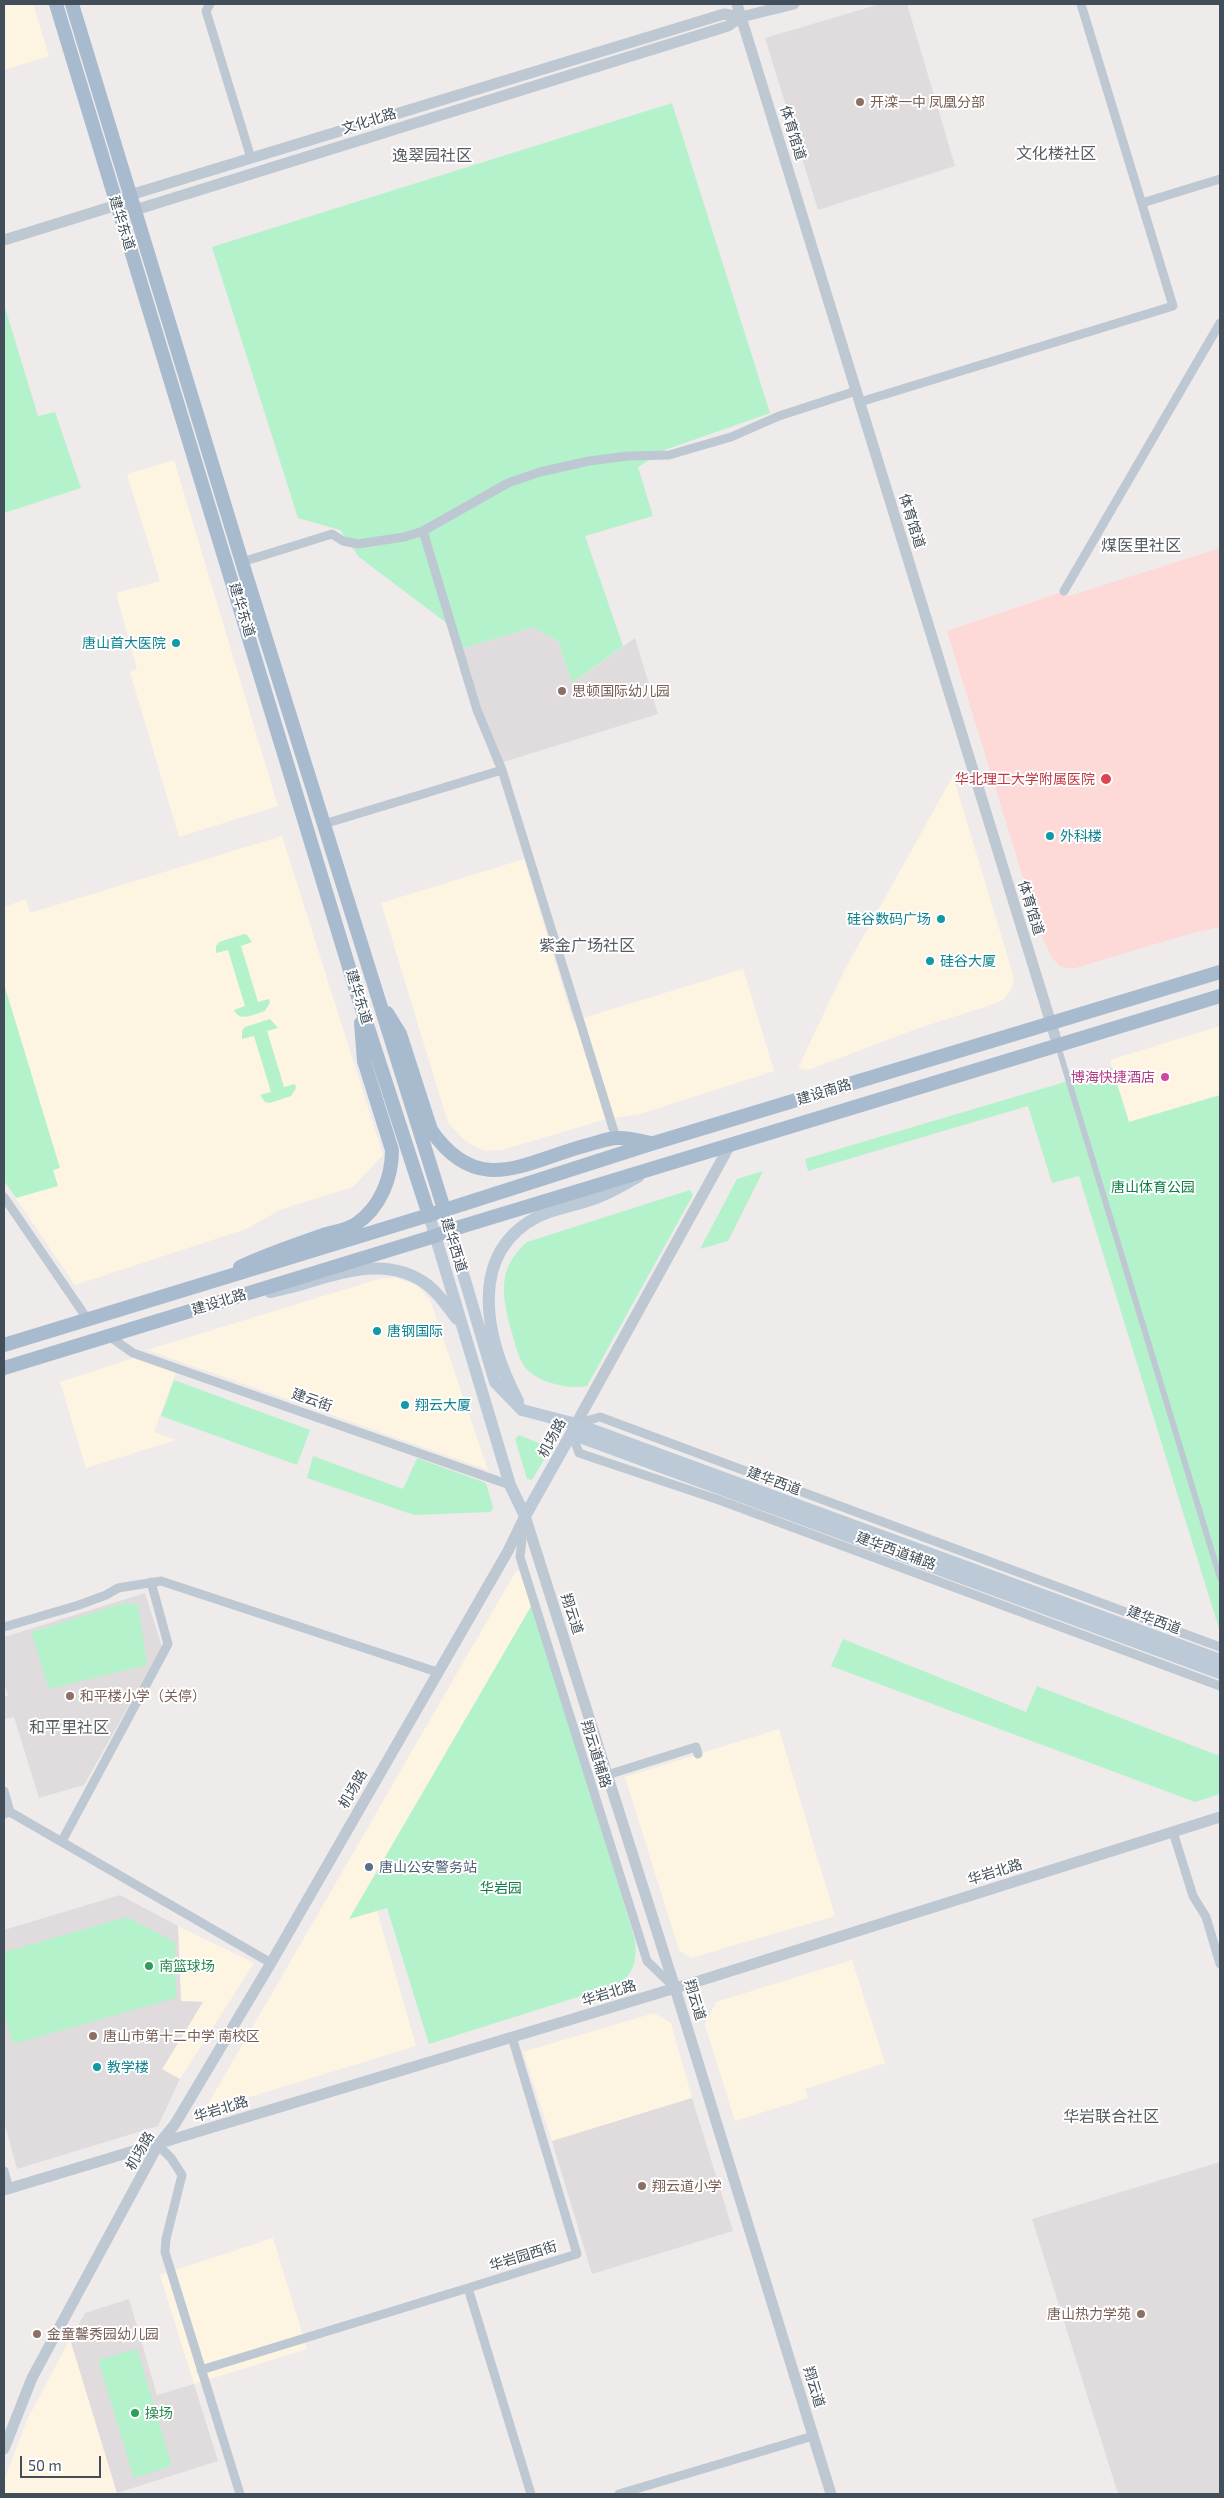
<!DOCTYPE html>
<html>
<head>
<meta charset="utf-8">
<style>
  body { margin:0 }
  #map { position:relative; width:1224px; height:2498px; overflow:hidden; background:#efebeb; font-family:"Exo 2",sans-serif }
  canvas { display:block }
  .frame { position:absolute; inset:0; border:5px solid #424f5a; pointer-events:none }
  .scale { position:absolute; left:20px; top:2456px; width:81px; height:22px; box-sizing:border-box; border:2px solid #424f5a; border-top:0; padding-left:6px; font-size:15px; line-height:18px; white-space:nowrap; color:#424f5a; -webkit-text-stroke:4px #fff; paint-order:stroke }
</style>
</head>
<body>
<div id="map">
<canvas width="1224" height="2498"></canvas>
<div class="frame"></div>
<div class="scale">50 m</div>
</div>
<script>
const g = document.querySelector('canvas').getContext('2d');
g.lineJoin = 'round';
function fillPath(path, color) {
  g.fillStyle = color;
  g.fill(path, 'evenodd');
}
function stroke(path, color, width, dash) {
  g.strokeStyle = color;
  g.lineWidth = width;
  g.lineCap = dash ? 'butt' : 'round';
  g.setLineDash(dash || []);
  g.stroke(path);
}
function label(font, color, halo, rows, align = 'center') {
  g.font = font + ' "Exo 2","Noto Sans SC",sans-serif';
  g.lineWidth = 4;
  g.setLineDash([]);
  g.textBaseline = 'middle';
  g.strokeStyle = halo;
  g.fillStyle = color;
  for (const [text, x, y, turn = 0] of rows) {
    g.save();
    g.translate(x, y);
    g.rotate((+turn || 0) * Math.PI / 180);
    g.textAlign = isNaN(turn) ? turn : align;
    if (halo) g.strokeText(text, 0, 0);
    g.fillText(text, 0, 0);
    g.restore();
  }
}
fillPath(new Path2D(`
  M4 4H33L49 56 4 70Z
  M174 460 278 806 179 837 130 672 137 669 116 593 160 581 127 474Z
  M953 776 1014 978 1012 988 1004 999 994 1004 919 1028 808 1070 798 1068 844 971Z
  M282 836 383 1155 353 1187 282 1209 246 1229 75 1285 4 1181V907L26 899 30 913Z
  M524 859 573 1021 743 969 774 1071 640 1114 603 1120 502 1150 484 1151 465 1141 448 1123 381 903Z
  M1220 1026V1095L1129 1122 1110 1060Z
  M382 1278H397L416 1285 430 1300 488 1470 147 1350Z
  M137 1357 177 1369 154 1432 176 1440 86 1468 60 1382Z
  M516 1571 524 1573 533 1603 350 1919 377 1911 416 2046 204 2111Z
  M779 1729 835 1916 691 1958 679 1950 625 1777Z
  M178 1926 254 1963 180 2079 162 2070 203 2002 181 2001Z
  M852 1960 885 2063 805 2089 808 2098 735 2121 705 2025 716 2002Z
  M654 2013 671 2023 692 2098 552 2141 523 2052Z
  M273 2238 307 2349 194 2384 160 2275Z
  M70 2339 117 2493 4 2494V2480L27 2420Z`), '#fdf5e1');
fillPath(new Path2D(`
  M880 4H907L955 166 818 210 765 38Z
  M533 627 558 641 572 683 635 638 658 714 494 765 461 649Z
  M145 1593 162 1647 84 1785 39 1798 14 1717 5 1719 4 1716V1697L8 1695 4 1683V1637Z
  M120 1895 178 1926 181 2001 203 2002 162 2069 180 2079 158 2126 17 2169 4 2122V1930Z
  M692 2098 733 2231 592 2274 552 2141Z
  M1220 2162V2494H1118L1032 2219Z
  M129 2299 157 2395 194 2384 218 2461 117 2493 70 2339 85 2313Z`), '#e0dcdd');
fillPath(new Path2D(`
  M1220 548V927L1189 934 1072 969 1060 966 1052 958 1040 933 947 631 1059 593 1069 596Z`), '#fddad7');
fillPath(new Path2D(`
  M672 103 770 413 665 450 638 467 653 516 585 536 623 646 572 683 558 641 533 627 461 649 457 631 359 557 340 530 298 518 212 247Z
  M4 304 38 416 55 412 81 488 4 513Z
  M244 934 247 935 252 942 241 946 258 1002 269 999 270 1003 265 1011C254 1014 240 1023 234 1010L245 1006 228 950 216 953V946L219 942Z
  M4 984 60 1168 53 1170 58 1186 16 1198 4 1181Z
  M270 1019 278 1028 267 1031 284 1087 295 1084 296 1088 291 1096 270 1103 265 1102 260 1095 271 1092 254 1036 242 1039V1031L245 1027Z
  M1112 1068 1129 1122 1220 1095V1632L1079 1176 1052 1183 1028 1106 808 1171 805 1159Z
  M763 1171 728 1241 700 1249 737 1179Z
  M690 1190 693 1195 587 1386C569 1390 535 1382 524 1366 518 1357 515 1343 512 1333 502 1297 496 1269 527 1242Z
  M174 1380 310 1430 297 1465 161 1416Z
  M519 1435 546 1446 548 1453 532 1480 527 1479 515 1439Z
  M313 1456 403 1489 417 1458 486 1483 493 1507 491 1512 414 1515 307 1478Z
  M125 1603 138 1604 147 1665 49 1689 31 1632Z
  M533 1603 635 1940C637 1959 635 1972 619 1984L429 2044 387 1908 349 1919Z
  M843 1639 1026 1712 1037 1686 1220 1756V1794L1195 1802 831 1666Z
  M127 1917 175 1942 176 1998 13 2044 4 2014V1952Z
  M137 2349 172 2466 134 2478 98 2360Z`), '#b4f2cb');
stroke(new Path2D(`
  M1058 1046 1220 1578`), '#bdc8d3', 6);
stroke(new Path2D(`
  M210 4 206 11 251 158
  M1142 203 1220 179
  M860 402 1173 306 1081 4
  M423 531 477 710 502 770 616 1138
  M242 562 332 534 343 541 358 544 404 537 423 531 508 483 540 472 589 461 628 456 669 455 731 437 779 416 856 391
  M1064 591 1220 323
  M324 824 502 770
  M4 1197 88 1320
  M109 1336 133 1353 510 1485
  M576 1424 600 1417 1220 1647
  M572 1434 579 1453 719 1500 1220 1686
  M524 1522 520 1557 647 1961 674 1987
  M4 1627 79 1605 106 1595 118 1588 161 1581 437 1672
  M607 1775 696 1747 698 1754
  M4 1791 10 1812
  M4 1814 10 1812 271 1963
  M1173 1832 1193 1896 1206 1917 1220 1964
  M62 1841 168 1644 151 1582
  M512 2037 577 2254 468 2288 531 2494
  M158 2145 171 2158 182 2175 166 2239 165 2252 240 2494
  M4 2171 9 2189
  M201 2370 468 2288
  M619 2494 813 2436`), '#bdc8d3', 9);
stroke(new Path2D(`
  M737 4 1058 1046
  M124 199 130 195 724 14 741 17
  M4 240 117 205 135 210 728 26 741 17 794 4
  M576 1424 730 1145
  M525 1516 675 1988 831 2494
  M4 2190 702 1980 1220 1817
  M4 2449 32 2378 158 2145 175 2124 271 1963 508 1551 525 1516`), '#bdc8d3', 11);
stroke(new Path2D(`
  M444 1209 495 1382 522 1410 576 1424 1220 1660
  M429 1215 510 1485 525 1516
  M270 1292C323 1282 381 1248 429 1286 440 1295 448 1308 457 1319
  M518 1401C487 1342 464 1254 539 1216 558 1207 581 1205 601 1196 614 1191 626 1183 638 1177
  M572 1434 1220 1673
  M525 1516 575 1427`), '#bcc9d7', 12);
stroke(new Path2D(`
  M56 4 358 997 429 1215
  M72 4 242 562 444 1209
  M387 1013 400 1034 431 1130C479 1200 527 1160 591 1144 599 1142 609 1138 617 1138 628 1137 640 1141 651 1143
  M240 1267C267 1254 295 1245 323 1235 333 1232 347 1230 356 1224 380 1208 392 1178 392 1150L364 1061 361 1023
  M4 1345 429 1215 654 1143 1220 972
  M4 1368 435 1236 450 1230 1220 996`), '#a8bbce', 14);
for (const [x, y, r, color] of [
  [860,102,5,"#8d6e63"],
  [176,643,5,"#0f9aa8"],
  [562,691,5,"#8d6e63"],
  [1106,779,6,"#e0444e"],
  [1050,836,5,"#0f9aa8"],
  [941,919,5,"#0f9aa8"],
  [930,961,5,"#0f9aa8"],
  [1165,1077,5,"#d1479c"],
  [377,1331,5,"#0f9aa8"],
  [405,1405,5,"#0f9aa8"],
  [70,1696,5,"#8d6e63"],
  [369,1867,5,"#5c6f8a"],
  [149,1966,5,"#2e9e5b"],
  [93,2036,5,"#8d6e63"],
  [97,2067,5,"#0f9aa8"],
  [642,2186,5,"#8d6e63"],
  [1141,2314,5,"#8d6e63"],
  [37,2334,5,"#8d6e63"],
  [135,2413,5,"#2e9e5b"]
]) {
  const dot = new Path2D();
  dot.arc(x, y, r, 0, 2 * Math.PI);
  g.fillStyle = color;
  g.fill(dot);
  stroke(dot, '#fff', 2);
}
label('14px', '#785e54', '#fff', [
  ["开滦一中 凤凰分部",870,102],
  ["思顿国际幼儿园",572,691],
  ["和平楼小学（关停）",80,1696],
  ["唐山市第十二中学 南校区",103,2036],
  ["翔云道小学",652,2186],
  ["唐山热力学苑",1131,2314,"right"],
  ["金童馨秀园幼儿园",47,2334]
], 'left');
label('14px', '#424f5a', '#fff', [
  ["文化北路",369,121,-17],
  ["体育馆道",793,133,73],
  ["建华东道",122,223,73],
  ["体育馆道",912,521,73],
  ["建华东道",242,610,73],
  ["体育馆道",1031,908,73],
  ["建华东道",359,997,73],
  ["建设南路",824,1092,-17],
  ["建华西道",454,1245,73],
  ["建设北路",219,1302,-17],
  ["建云街",312,1400,19],
  ["机场路",552,1438,-62],
  ["建华西道",774,1481,20],
  ["建华西道辅路",896,1551,20],
  ["翔云道",572,1614,72],
  ["建华西道",1154,1620,20],
  ["翔云道辅路",596,1754,73],
  ["机场路",353,1789,-60],
  ["华岩北路",995,1872,-17],
  ["华岩北路",609,1993,-17],
  ["翔云道",695,2000,73],
  ["华岩北路",221,2109,-17],
  ["机场路",140,2151,-60],
  ["华岩园西街",523,2256,-17],
  ["翔云道",814,2387,73]
]);
label('14px', '#0d838f', '#fff', [
  ["唐山首大医院",166,643,"right"],
  ["外科楼",1060,836],
  ["硅谷数码广场",931,919,"right"],
  ["硅谷大厦",940,961],
  ["唐钢国际",387,1331],
  ["翔云大厦",415,1405],
  ["教学楼",107,2067]
], 'left');
label('14px', '#be3a42', '#fff', [
  ["华北理工大学附属医院",1095,779]
], 'right');
label('14px', '#b23c85', '#fff', [
  ["博海快捷酒店",1155,1077]
], 'right');
label('14px', '#0e8146', '#fff', [
  ["唐山体育公园",1153,1187],
  ["华岩园",501,1888]
]);
label('14px', '#4e5e75', '#fff', [
  ["唐山公安警务站",379,1867]
], 'left');
label('14px', '#27864d', '#fff', [
  ["南篮球场",159,1966],
  ["操场",145,2413]
], 'left');
label('16px', '#585c61', '#fff', [
  ["文化楼社区",1056,154],
  ["逸翠园社区",432,156],
  ["煤医里社区",1141,546],
  ["紫金广场社区",587,946],
  ["和平里社区",69,1728],
  ["华岩联合社区",1111,2117]
]);
</script>
</body>
</html>
